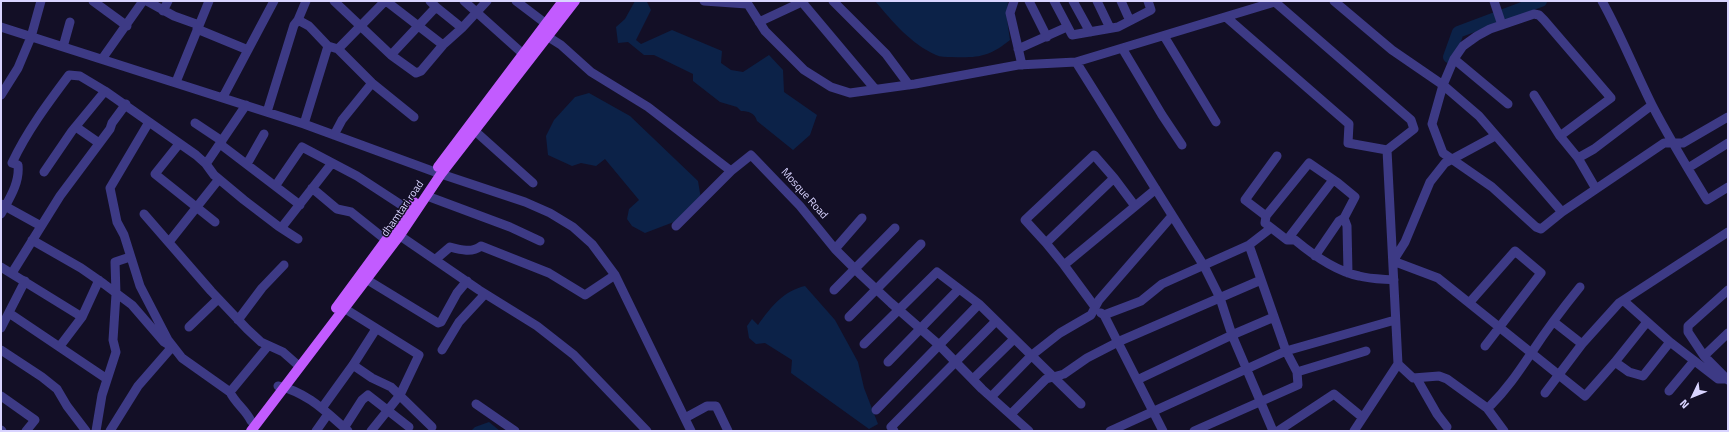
<!DOCTYPE html>
<html>
<head>
<meta charset="utf-8">
<style>
  body { margin:0 }
  #map { position:relative; width:1729px; height:432px; overflow:hidden; background:#130f26; font-family:"Titillium Web",sans-serif }
  canvas { display:block }
  .frame { position:absolute; inset:0; border:2px solid #d9d4ff; pointer-events:none }
  .north { position:absolute; left:1673px; top:376px; width:40px; height:40px; -webkit-text-stroke:3px #130f26; paint-order:stroke; rotate:227deg; font-size:11px; font-weight:700; line-height:16px; text-align:center; color:#d9d4ff }
  .north::after { content:''; display:block; margin:auto; width:14px; height:18px; background:#d9d4ff; clip-path:polygon(50% 0,100% 100%,50% 72%,0 100%) }
</style>
</head>
<body>
<div id="map">
<canvas width="1729" height="432"></canvas>
<div class="frame"></div>
<div class="north">N</div>
</div>
<script>
const g = document.querySelector('canvas').getContext('2d');
g.lineJoin = 'round';
function fillPath(path, color) {
  g.fillStyle = color;
  g.fill(path, 'evenodd');
}
function stroke(path, color, width, dash) {
  g.strokeStyle = color;
  g.lineWidth = width;
  g.lineCap = dash ? 'butt' : 'round';
  g.setLineDash(dash || []);
  g.stroke(path);
}
function label(font, color, halo, rows, align = 'center') {
  g.font = font + ' "Titillium Web",sans-serif';
  g.lineWidth = 3;
  g.setLineDash([]);
  g.textBaseline = 'middle';
  g.strokeStyle = halo;
  g.fillStyle = color;
  for (const [text, x, y, turn = 0] of rows) {
    g.save();
    g.translate(x, y);
    g.rotate((+turn || 0) * Math.PI / 180);
    g.textAlign = isNaN(turn) ? turn : align;
    if (halo) g.strokeText(text, 0, 0);
    g.fillText(text, 0, 0);
    g.restore();
  }
}
fillPath(new Path2D(`
  M635 1 647 2 651 10 636 40 641 44 672 30 722 51 721 63 731 70 743 72 769 55 783 70 784 92 817 115 810 135 793 150 757 121C755 113 748 111 741 111L737 107 720 102 693 81V74L654 55H644L628 42 618 43 616 27 625 19Z
  M875 1H1008L1007 19 1010 40C989 57 978 58 951 57 946 57 940 57 936 55 911 44 892 21 875 1Z
  M589 93 630 116 698 181 701 199 679 220 645 233 632 226 627 219 629 209 639 200 605 159 596 166 581 163 572 166 548 155 546 136 554 120 575 97Z
  M805 286 835 320 858 362 864 388 878 424 869 429 791 373 792 360 765 343 756 344 749 338 747 326 752 319 758 325C770 308 783 291 805 286Z
  M489 422 500 431H471L475 427Z`), '#0c2248');
stroke(new Path2D(`
  M1449 57 1458 32 1541 1`), '#0c2248', 12);
stroke(new Path2D(`
  M93 1 127 26
  M147 1 174 16 199 25
  M306 1 298 20 309 26 328 46 338 49 372 83 414 117
  M334 1 391 55 416 73 421 71 443 45 462 28 487 1
  M386 1 443 45
  M464 1 522 53
  M516 1 545 23
  M704 1 747 4
  M746 1 765 31 804 70 831 87 850 93 915 84 1018 65 1076 62 1278 1
  M833 1 886 54 909 85
  M1014 1 1010 13 1022 65
  M1029 1 1047 37
  M1054 1 1072 35 1118 27 1151 10 1148 1
  M1073 1 1090 32
  M1097 1 1110 28
  M1121 1 1130 21
  M1334 1 1392 50 1443 85 1479 116 1562 212
  M1494 1 1502 25
  M1602 1C1621 35 1635 71 1652 105 1669 138 1688 169 1707 200L1728 187
  M802 2 875 89
  M1275 2 1411 120 1414 129 1387 150
  M436 7 462 28
  M163 11 168 1
  M1226 17 1349 124 1348 143 1387 150 1398 364 1354 431
  M759 22 804 1
  M1 27 304 124 435 172 525 202 550 213 573 227 592 244 615 275 691 431
  M197 29 248 50
  M542 33 561 45 591 72 648 107 731 171 751 155 800 206 835 249 861 275 891 303 939 345 982 389 1029 431
  M1164 36 1216 122
  M63 47 70 22
  M1122 48 1162 115 1182 145
  M338 49 385 1
  M1018 49 1067 27
  M391 55 436 7 430 1
  M102 59 143 1
  M1454 59 1508 104
  M1076 62 1204 266 1220 298 1232 335 1273 431
  M176 82 209 1
  M105 91 196 155 206 164 214 175 244 200 278 226 298 239
  M1 95 18 68 31 37 41 1
  M1534 95 1560 136 1611 98 1544 20 1539 15 1534 14 1490 29 1477 36 1463 46 1454 59 1443 85 1432 124 1443 153 1492 187 1536 227 1541 229 1562 212 1664 143H1683L1728 117
  M223 97 274 1
  M267 112 294 25 298 20
  M149 122 110 188 117 222 124 235 140 286 168 340 182 358 230 392C235 403 246 410 251 421
  M195 123 222 141
  M304 124 328 46
  M76 127 99 143
  M475 131 533 183
  M334 135 342 120 372 83
  M1495 136 1445 163 1430 182 1405 242 1393 261 1438 278 1585 396 1615 362 1647 322
  M1560 136 1578 158 1596 189
  M179 144 155 174 215 222
  M220 144 300 205
  M1277 156 1245 200 1266 216 1265 223 1287 240H1295C1313 255 1335 271 1359 276 1370 279 1382 279 1394 280
  M1578 158 1594 149 1652 105
  M206 164 246 105
  M247 164 264 134
  M1688 168 1728 143
  M276 185 302 147 357 176 409 210
  M312 188 337 209 351 212 386 240
  M427 196 510 227 540 241
  M1 204 41 226
  M1135 206 1114 178 1046 243 1064 265 1156 189
  M1 214C9 199 20 183 18 165L12 163C27 131 48 103 69 75L80 76 105 91 72 131 44 172
  M144 214 211 291 247 329 261 342 283 352 300 367
  M1266 216 1309 163 1338 183 1355 197 1344 218 1339 221 1315 256
  M1344 218 1347 226 1348 273
  M676 226 731 171
  M282 227 332 163
  M393 231 479 290 537 326 574 355 647 431
  M32 240 81 268 104 284 132 305 164 342 172 347 138 386 110 431
  M1287 240 1333 180
  M169 242 219 179
  M1046 243 1025 220 1094 155 1114 178
  M1249 245 1271 228
  M835 249 862 218
  M436 259 450 247C461 250 472 253 481 246L549 273 585 295 615 275
  M1064 265 1095 307
  M1 267 82 317
  M12 273 60 196 110 129 112 123 126 104
  M361 276 438 323 441 322 457 293 467 281
  M834 290 895 228
  M1624 301 1670 342 1718 379H1728
  M1470 302 1515 251 1541 273 1485 346
  M339 305 419 355 400 395 371 431
  M9 313 107 379
  M1101 313 1104 315 1163 431
  M1104 315 1141 301 1162 284 1249 245 1286 351 1297 372 1298 385 1194 431
  M849 317 921 244
  M238 320 262 288 284 265
  M1554 322 1582 344
  M189 327 218 299
  M1 328 25 281
  M1728 333 1704 356 1728 380
  M864 344 937 272 979 304 1081 404
  M60 346 82 317 99 280
  M1 350 42 377 57 389 67 406 86 431
  M442 350 459 322 485 294
  M1704 356 1688 332V326L1728 290
  M888 362 958 290
  M1615 362 1629 372 1643 376 1670 342
  M1398 364 1413 378 1439 376 1447 379 1487 408 1504 431
  M353 365 372 378 391 387 432 427
  M1297 372 1366 351
  M973 379 1014 339
  M1417 379 1437 414 1447 427
  M1137 380 1232 335 1274 317
  M278 386C307 392 326 412 348 431
  M1669 391 1694 361
  M230 392 268 346
  M1545 393 1582 344 1619 303 1728 232
  M1 396 35 420 26 431
  M991 397 1032 355 1060 333 1091 315 1099 300 1172 216
  M476 404 515 431
  M1491 405C1508 388 1519 371 1532 352 1547 329 1563 308 1580 287
  M322 408 353 365 376 329
  M876 410 979 304
  M1011 414 1046 379 1064 374 1087 358 1120 341 1261 280
  M685 418 707 406H716L728 431
  M344 428 362 400 368 395 409 427
  M1 430 2 431
  M96 431 102 395 116 352 113 340 116 294 115 262 130 257
  M316 431 328 414
  M894 431 891 427 996 321
  M1110 431 1286 351 1395 320
  M1278 431 1334 394 1362 417`), '#3d3a85', 9);
stroke(new Path2D(`
  M438 167 563 1
  M336 308 414 202
  M251 431 400 235 441 174 575 1`), '#c25bff', 10);
label('11px', '#d9d4ff', '#130f26', [
  ["Mosque Road",804,194,48],
  ["dhamtari road",403,209,-55]
]);
</script>
</body>
</html>
